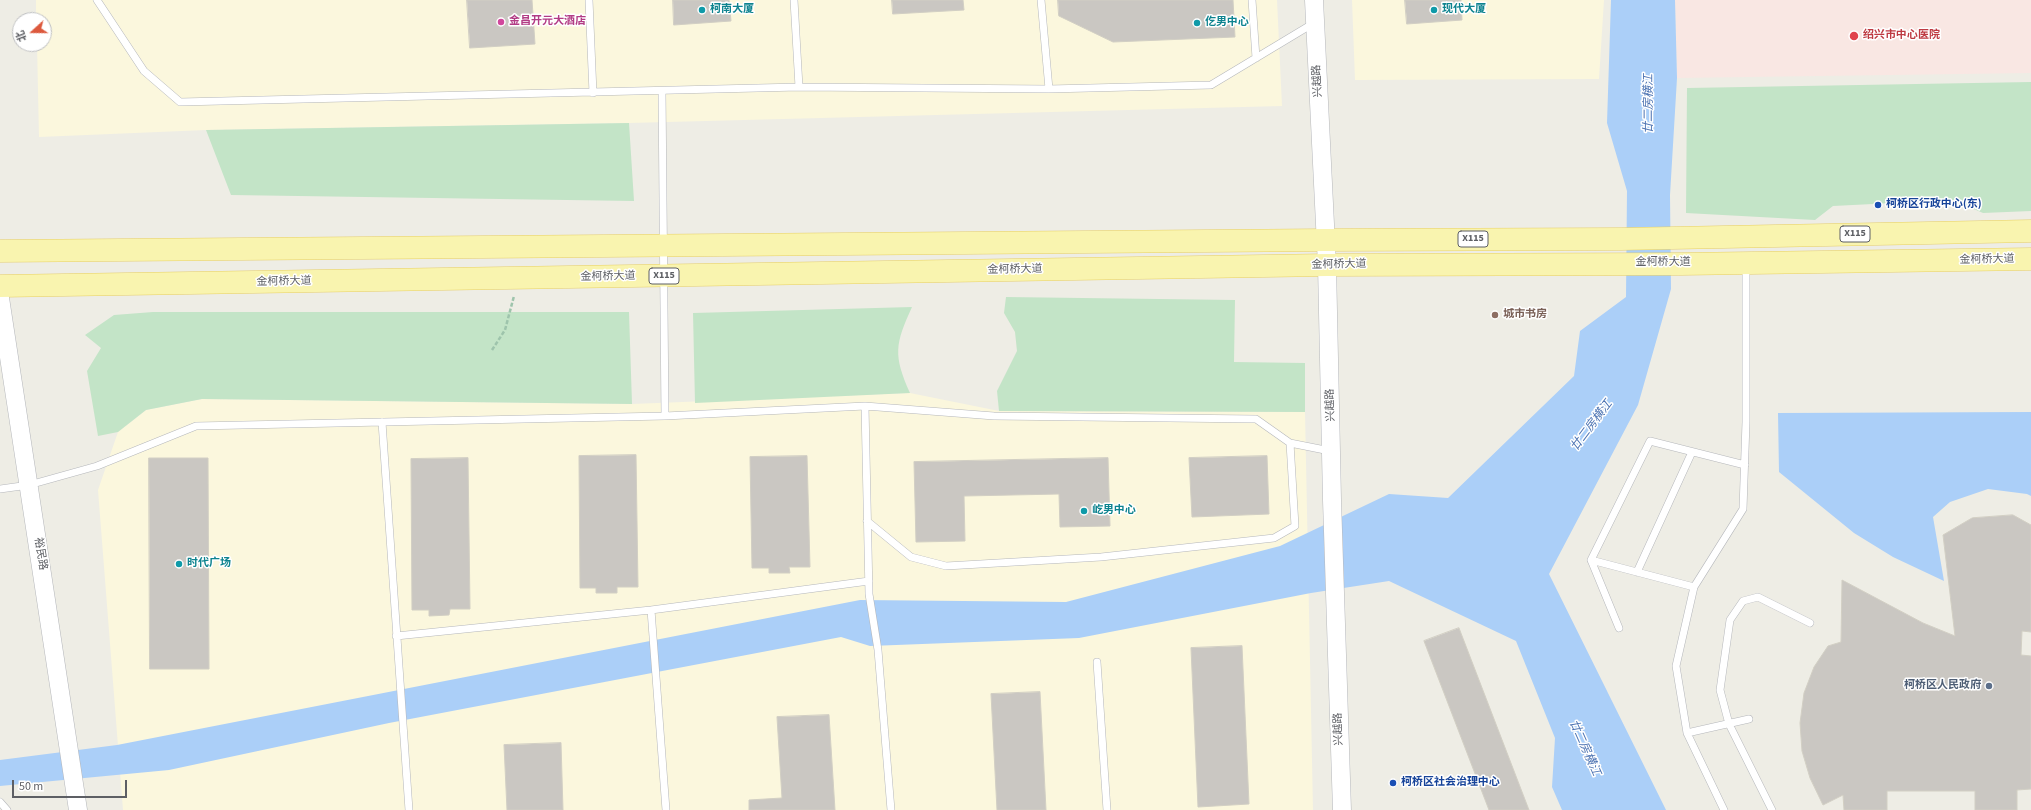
<!DOCTYPE html>
<html>
<head>
<meta charset="utf-8">
<style>
  body { margin:0 }
  #map { position:relative; width:2031px; height:810px; overflow:hidden; background:#eeede5; font-family:"Source Sans 3","Noto Sans SC",sans-serif }
  canvas { display:block }
  .north { position:absolute; left:12px; top:12px; width:40px; height:40px; box-sizing:border-box; background:#fff; border:1px solid #bebfc1; border-radius:50%; rotate:249deg; font-size:11px; font-weight:700; line-height:16px; text-align:center; color:#5d5f64 }
  .north::after { content:''; display:block; margin:auto; width:14px; height:18px; background:#dc593d; clip-path:polygon(50% 0,100% 100%,50% 72%,0 100%) }
  .scale { position:absolute; left:12px; top:780px; width:115px; height:18px; box-sizing:border-box; border:2px solid #5d5f64; border-top:0; padding-left:5px; font-size:12px; line-height:14px; white-space:nowrap; color:#5d5f64; -webkit-text-stroke:3px #fff; paint-order:stroke }
</style>
</head>
<body>
<div id="map">
<canvas width="2031" height="810"></canvas>
<div class="north">北</div>
<div class="scale">50 m</div>
</div>
<script>
const g = document.querySelector('canvas').getContext('2d');
g.lineJoin = 'round';
function fillPath(path, color) {
  g.fillStyle = color;
  g.fill(path, 'evenodd');
}
function stroke(path, color, width, dash) {
  g.strokeStyle = color;
  g.lineWidth = width;
  g.lineCap = dash ? 'butt' : 'round';
  g.setLineDash(dash || []);
  g.stroke(path);
}
function label(font, color, halo, rows, align = 'center') {
  g.font = font + ' "Source Sans 3","Noto Sans SC",sans-serif';
  g.lineWidth = 3;
  g.setLineDash([]);
  g.textBaseline = 'middle';
  g.strokeStyle = halo;
  g.fillStyle = color;
  for (const [text, x, y, turn = 0] of rows) {
    g.save();
    g.translate(x, y);
    g.rotate((+turn || 0) * Math.PI / 180);
    g.textAlign = isNaN(turn) ? turn : align;
    if (halo) g.strokeText(text, 0, 0);
    g.fillText(text, 0, 0);
    g.restore();
  }
}
fillPath(new Path2D(`
  M36 0H1277L1282 106 629 123 206 130 39 137 37 44H44V20H36Z
  M1352 0H1604L1599 79 1355 80Z
  M910 393 999 411 1305 412 1313 810H123L98 490 118 432 146 410 202 399 632 404Z`), '#fbf7dd');
fillPath(new Path2D(`
  M1675 0H2031V73L1677 78Z`), '#f9e7e3');
fillPath(new Path2D(`
  M2031 82V211L1983 213 1953 200 1833 206 1815 220 1686 213 1687 88Z
  M629 123 634 201 231 195 206 130Z
  M1006 297 1235 300 1234 362 1305 363V412L999 411 997 391 1017 351 1015 332 1004 313Z
  M912 307C895 344 893 355 910 393L695 403 693 313Z
  M153 312H629L632 404 202 399 146 410 118 432 98 436 87 371 101 348 85 335 114 315Z`), '#c3e4c7');
fillPath(new Path2D(`
  M1611 0H1675L1677 78 1670 195 1671 289 1638 405 1549 574 1666 810H1562L1552 787 1555 738 1516 641 1389 581 1311 593 1079 638 870 646 841 637 389 723 169 770 0 786V760L117 745 860 600 1066 602 1280 546 1389 494 1448 498 1574 376 1580 331 1626 297 1627 191 1607 123Z
  M2031 412V496L2027 494 1988 489 1950 502 1933 517 1944 581 1893 557 1854 533 1779 472 1778 413Z`), '#abcff8');
const building = new Path2D(`
  M467 0H532L535 44 470 48Z
  M673 0H729L731 21 674 25Z
  M892 0H963L964 10 893 14Z
  M1058 0H1233L1235 37 1113 42 1059 16Z
  M1405 0H1461L1462 20 1407 24Z
  M636 455 638 587H617V593H596V588H580L579 456Z
  M807 456 810 567H789L790 573H769V568H752L750 457Z
  M1267 456 1269 514 1192 517 1189 458Z
  M149 458H208L209 669H150Z
  M468 458 470 609H450L449 615 429 616V610H412L411 459Z
  M1108 458 1110 526 1060 527 1059 494 964 496 965 541 916 542 914 462Z
  M2013 515 2031 525V632L2022 631 2021 655 2031 656V789L2017 790V810H1975V791H1887V810H1844L1843 795 1823 805 1810 778 1802 751 1800 723 1804 693 1814 667 1828 646 1841 642 1842 580 1923 623 1955 636 1943 535 1972 518Z
  M1459 628 1529 810H1489L1424 641Z
  M1242 646 1249 804 1198 807 1191 648Z
  M1040 692 1046 810H997L991 694Z
  M829 715 835 810H749V800L782 798 777 717Z
  M561 743 563 810H507L504 745Z`);
fillPath(building, '#cac7c2');
stroke(building, '#d2cfc4', 1);
const service = new Path2D(`
  M97 0 144 71 180 102 799 87 1049 89 1211 85 1314 23
  M589 0 593 93
  M794 0 799 87
  M1041 0 1049 89
  M1252 0 1256 58
  M662 91 665 416
  M865 406 869 594 878 650 891 810
  M382 422 409 810
  M0 489 29 485 97 466 196 426 665 416 865 406 994 416 1256 419 1290 443 1330 451
  M867 521 911 557 946 566 1101 557 1274 538 1295 526 1290 443
  M1591 560 1694 587
  M1637 572 1692 452
  M651 610 666 810
  M1619 628 1591 560 1650 441 1745 465
  M396 636 651 610 869 581
  M1097 662 1107 810
  M1687 733 1749 719
  M0 802 7 810
  M1724 810 1687 733 1676 666 1694 587 1743 509 1746 422V266
  M1772 810 1729 724 1720 690 1730 620 1743 601 1758 597 1810 623`);
const tertiary = new Path2D(`
  M1314 0 1327 265 1332 500 1342 810
  M0 298 78 810`);
const primary = new Path2D(`
  M0 251 1326 240 1621 239 2031 231
  M0 286 1327 265 1681 264 2031 259`);
stroke(service, '#b5b7bb', 8);
stroke(tertiary, '#b5b7bb', 19);
stroke(primary, '#e7cf65', 23);
stroke(new Path2D(`
  M492 350 505 330 514 296`), '#9ec4ac', 2.5, [4, 2]);
stroke(service, '#fff', 7);
stroke(tertiary, '#fff', 18);
stroke(primary, '#f9f4af', 22);
for (const [x, y, r, color] of [
  [702,10,4,"#0f9aa8"],
  [1434,10,4,"#0f9aa8"],
  [501,22,4,"#d1479c"],
  [1197,23,4,"#0f9aa8"],
  [1854,36,5,"#e0444e"],
  [1878,205,4,"#1a4fb4"],
  [1495,315,4,"#8d6e63"],
  [1084,511,4,"#0f9aa8"],
  [179,564,4,"#0f9aa8"],
  [1989,686,4,"#5c6f8a"],
  [1393,783,4,"#1a4fb4"]
]) {
  const dot = new Path2D();
  dot.arc(x, y, r, 0, 2 * Math.PI);
  g.fillStyle = color;
  g.fill(dot);
  stroke(dot, '#fff', 1.5);
}
for (const [x, y, w] of [
  [1855,234,30],
  [1473,239,30],
  [664,276,30]
]) {
  const box = new Path2D();
  box.roundRect(x - w / 2, y - 8, w, 16, 3);
  g.fillStyle = '#fff';
  g.fill(box);
  stroke(box, '#5d5f64', 1);
}
label('bold 10px', '#5d5f64', null, [
  ["X115",1855,234],
  ["X115",1473,239],
  ["X115",664,276]
]);
label('bold 11px', '#0d838f', '#fff', [
  ["柯南大厦",710,10],
  ["现代大厦",1442,10],
  ["仡男中心",1205,23],
  ["屹男中心",1092,511],
  ["时代广场",187,564]
], 'left');
label('bold 11px', '#b23c85', '#fff', [
  ["金昌开元大酒店",509,22]
], 'left');
label('bold 11px', '#be3a42', '#fff', [
  ["绍兴市中心医院",1863,36]
], 'left');
label('11px', '#5d5f64', '#fff', [
  ["兴越路",1318,81,-93],
  ["金柯桥大道",1987,260,-1],
  ["金柯桥大道",1663,263],
  ["金柯桥大道",1339,265,-1],
  ["金柯桥大道",1015,270,-1],
  ["金柯桥大道",608,277,-1],
  ["金柯桥大道",284,282,-1],
  ["兴越路",1331,405,-92],
  ["裕民路",40,554,81],
  ["兴越路",1339,729,-92]
]);
label('bold 11px', '#164399', '#fff', [
  ["柯桥区行政中心(东)",1886,205],
  ["柯桥区社会治理中心",1401,783]
], 'left');
label('bold 11px', '#785e54', '#fff', [
  ["城市书房",1503,315]
], 'left');
label('bold 11px', '#4e5e75', '#fff', [
  ["柯桥区人民政府",1981,686]
], 'right');
label('italic 12px', '#4c73b2', '#fff', [
  ["廿二房横江",1649,104,-90],
  ["廿二房横江",1592,426,-53],
  ["廿二房横江",1584,748,66]
]);
</script>
</body>
</html>
